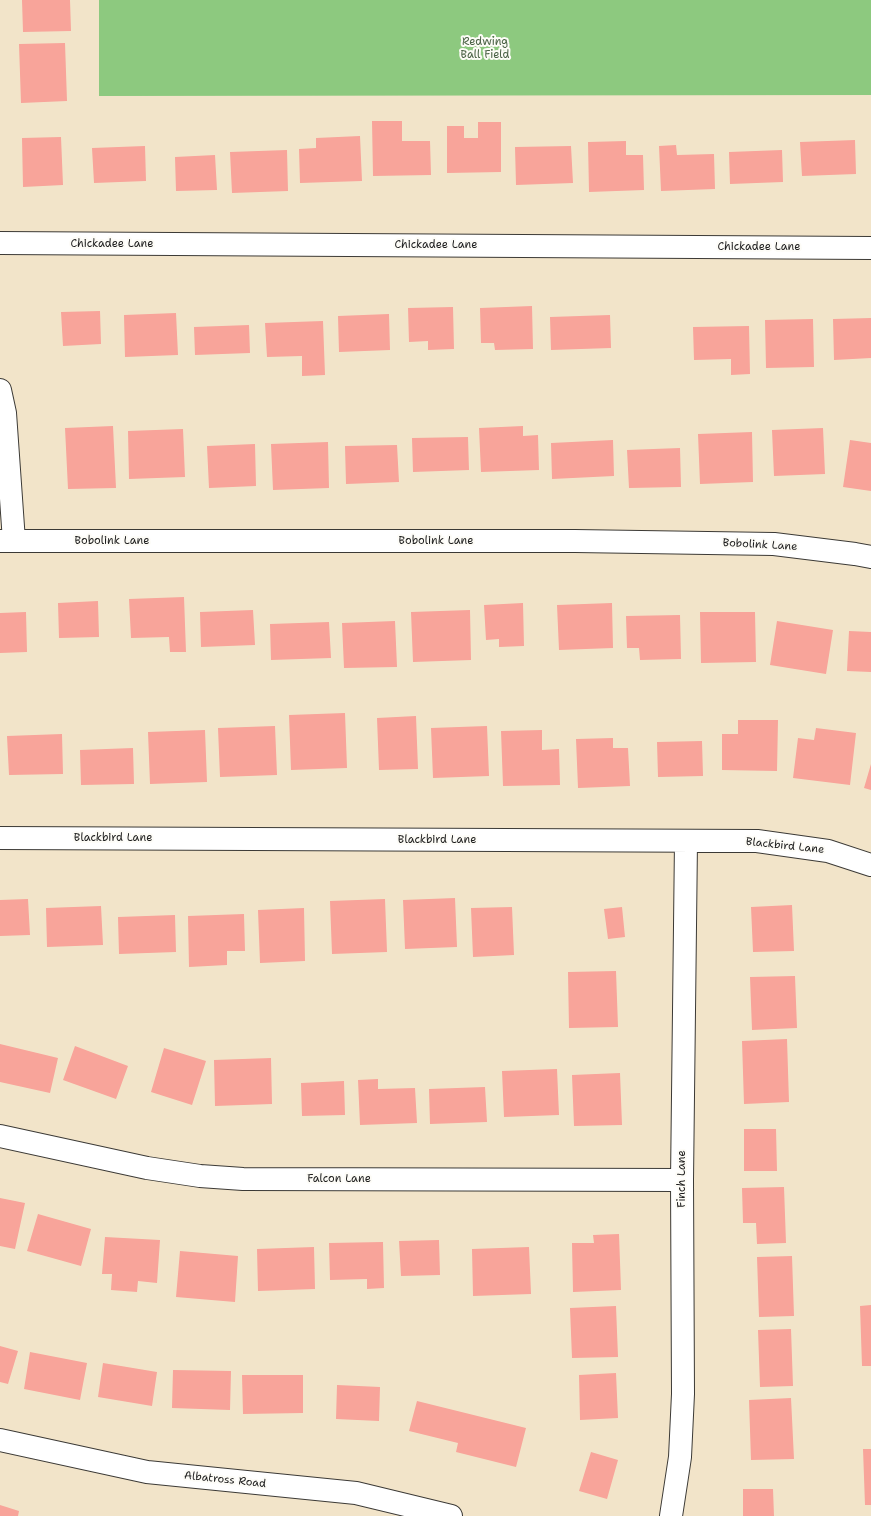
<!DOCTYPE html>
<html>
<head>
<meta charset="utf-8">
<style>
  body { margin:0 }
  canvas { display:block; background:#f2e4c9 }
</style>
</head>
<body>
<canvas width="871" height="1516"></canvas>
<script>
const g = document.querySelector('canvas').getContext('2d');
g.lineJoin = 'round';
function fillPath(path, color) {
  g.fillStyle = color;
  g.fill(path, 'evenodd');
}
function stroke(path, color, width, dash) {
  g.strokeStyle = color;
  g.lineWidth = width;
  g.lineCap = dash ? 'butt' : 'round';
  g.setLineDash(dash || []);
  g.stroke(path);
}
function label(font, color, halo, rows, align = 'center') {
  g.font = font + ' "Shantell Sans",sans-serif';
  g.lineWidth = 4;
  g.setLineDash([]);
  g.textBaseline = 'middle';
  g.strokeStyle = halo;
  g.fillStyle = color;
  for (const [text, x, y, turn = 0] of rows) {
    g.save();
    g.translate(x, y);
    g.rotate((+turn || 0) * Math.PI / 180);
    g.textAlign = isNaN(turn) ? turn : align;
    if (halo) g.strokeText(text, 0, 0);
    g.fillText(text, 0, 0);
    g.restore();
  }
}
fillPath(new Path2D(`
  M99 0H871V95L99 96Z`), '#8dc97f');
fillPath(new Path2D(`
  M22 0H70L71 31 23 32Z
  M65 43 67 101 21 103 19 44Z
  M372 121H402V141H430L431 175 373 176Z
  M478 122H501V172L447 173V126H464V138H478Z
  M360 136 362 181 300 183 299 149 316 148V138Z
  M61 137 63 185 23 187 22 138Z
  M855 140 856 174 802 176 800 142Z
  M626 141V155H643L644 190 589 192 588 142Z
  M676 145 677 155 714 154 715 189 661 191 659 146Z
  M145 146 146 181 94 183 92 148Z
  M571 146 573 183 516 185 515 147Z
  M287 150 288 191 232 193 230 152Z
  M782 150 783 182 730 184 729 152Z
  M215 155 217 190 176 191 175 157Z
  M532 306 533 349 495 350 494 343H481L480 308Z
  M453 307 454 349 428 350V341L409 342 408 308Z
  M100 311 101 344 63 346 61 312Z
  M176 313 178 355 125 357 124 315Z
  M389 314 390 350 339 352 338 316Z
  M610 315 611 348 551 350 550 317Z
  M871 318V358L834 360 833 319Z
  M813 319 814 367 766 368 765 320Z
  M323 321 325 375 302 376V356L267 357 265 323Z
  M249 325 250 353 195 355 194 327Z
  M749 326 750 374 731 375V359L694 360 693 327Z
  M113 426 116 488 68 489 65 428Z
  M523 426V436L538 435 539 470 481 472 479 428Z
  M823 428 825 474 774 476 772 430Z
  M183 429 185 477 129 479 128 431Z
  M752 432 753 482 700 484 698 434Z
  M468 437 469 470 413 472 412 438Z
  M613 440 614 476 552 479 551 443Z
  M850 440 871 443V491L843 487Z
  M328 442 329 488 273 490 271 444Z
  M255 444 256 486 209 488 207 446Z
  M397 445 399 482 346 484 345 446Z
  M680 448 681 487 629 488 627 450Z
  M184 597 186 652H170L169 637 131 638 129 599Z
  M98 601 99 637 59 638 58 603Z
  M523 603 524 646 499 647V639L486 640 484 605Z
  M612 603 613 648 559 650 557 605Z
  M253 610 255 645 201 647 200 612Z
  M470 610 471 660 413 662 411 612Z
  M26 612 27 652 0 653V613Z
  M700 612H755L756 662 701 663Z
  M680 615 681 659 640 660 639 648H627L626 616Z
  M395 621 397 667 344 668 342 623Z
  M777 621 833 630 826 674 770 665Z
  M329 622 331 658 271 660 270 624Z
  M849 631 871 632V672L847 671Z
  M345 713 347 768 291 770 289 715Z
  M416 716 418 769 379 770 377 718Z
  M738 720H778L777 771 722 770V734H738Z
  M275 726 277 775 220 777 218 728Z
  M487 726 489 776 433 778 431 728Z
  M816 728 856 733 850 785 793 778 798 738 814 740Z
  M205 730 207 782 150 784 148 732Z
  M542 730V750L559 749 560 785 503 786 501 731Z
  M62 734 63 774 9 775 7 736Z
  M613 738V748H628L630 786 578 788 576 739Z
  M702 741 703 776 658 777 657 742Z
  M133 748 134 784 81 785 80 750Z
  M871 764V790L864 788Z
  M455 898 457 947 405 949 403 900Z
  M28 899 30 935 0 936V900Z
  M385 899 387 952 332 954 330 901Z
  M792 905 794 951 753 952 751 907Z
  M101 906 103 945 47 947 46 908Z
  M512 907 514 955 473 957 471 908Z
  M622 907 625 937 608 939 604 909Z
  M304 908 305 961 260 963 258 910Z
  M244 914 245 951H227V965L189 967 188 916Z
  M175 915 176 952 119 954 118 917Z
  M616 971 618 1027 569 1028 568 972Z
  M795 976 797 1028 752 1030 750 977Z
  M787 1039 789 1102 744 1104 742 1041Z
  M0 1044 58 1058 50 1093 0 1082Z
  M75 1046 128 1066 116 1099 63 1080Z
  M164 1048 206 1061 192 1105 151 1092Z
  M271 1058 272 1104 215 1106 214 1060Z
  M557 1069 559 1115 504 1117 502 1071Z
  M620 1073 622 1125 574 1126 572 1075Z
  M378 1079V1089L415 1088 417 1123 360 1125 358 1080Z
  M344 1081 345 1115 302 1116 301 1083Z
  M485 1087 487 1122 430 1124 429 1089Z
  M744 1129H776L777 1171H744Z
  M784 1187 786 1243 757 1244 756 1223H743L742 1188Z
  M0 1198 25 1203 15 1249 0 1246Z
  M38 1214 91 1229 81 1266 27 1251Z
  M619 1234 621 1290 573 1292 572 1243H594L593 1235Z
  M105 1237 160 1240 157 1283 138 1281 137 1292 111 1290 112 1274H102Z
  M439 1240 440 1275 401 1276 399 1241Z
  M383 1242 384 1288 367 1289V1279L330 1280 329 1243Z
  M314 1247 315 1289 258 1291 257 1249Z
  M529 1247 531 1294 473 1296 472 1249Z
  M180 1251 238 1256 235 1302 176 1297Z
  M792 1256 794 1316 759 1317 757 1257Z
  M871 1305V1366H862L860 1306Z
  M616 1306 618 1357 572 1358 570 1308Z
  M791 1329 793 1386 760 1387 758 1330Z
  M0 1346 18 1351 8 1384 0 1382Z
  M30 1352 87 1363 80 1400 24 1389Z
  M103 1363 157 1372 152 1406 98 1397Z
  M173 1370 231 1371 230 1410 172 1408Z
  M616 1373 618 1418 580 1420 579 1375Z
  M242 1375H303V1413L243 1414Z
  M337 1385 380 1387 379 1421 336 1419Z
  M791 1398 794 1459 751 1460 749 1400Z
  M417 1401 526 1428 516 1467 456 1452 458 1443 409 1431Z
  M863 1449H871V1505H865Z
  M591 1452 618 1460 607 1499 579 1491Z
  M743 1489H773L774 1516H743Z
  M0 1505 19 1511 18 1516H0Z`), '#f8a49a');
const street = new Path2D(`
  M0 243 871 248
  M0 390 5 413 14 541
  M0 541H575L774 544 855 554 871 557
  M0 838 757 841 828 851 871 865
  M0 1136 147 1168 200 1176 243 1179 682 1180
  M0 1440 147 1472 356 1493 451 1516
  M671 1516 680 1457 683 1394 682 1180 686 841`);
stroke(street, '#3c3a36', 24);
stroke(street, '#fff', 22);
label('11px', '#496144', '#fdfcf7', [
  ["Redwing",485,42],
  ["Ball Field",485,55]
]);
label('11px', '#1c1c1c', '#fdfcf7', [
  ["Chickadee Lane",112,244],
  ["Chickadee Lane",436,245],
  ["Chickadee Lane",759,247],
  ["Bobolink Lane",112,541],
  ["Bobolink Lane",436,541],
  ["Bobolink Lane",760,545,3],
  ["Blackbird Lane",113,838],
  ["Blackbird Lane",437,840],
  ["Blackbird Lane",785,846,6],
  ["Falcon Lane",339,1179],
  ["Finch Lane",682,1179,-90],
  ["Albatross Road",225,1480,6]
]);
</script>
</body>
</html>
